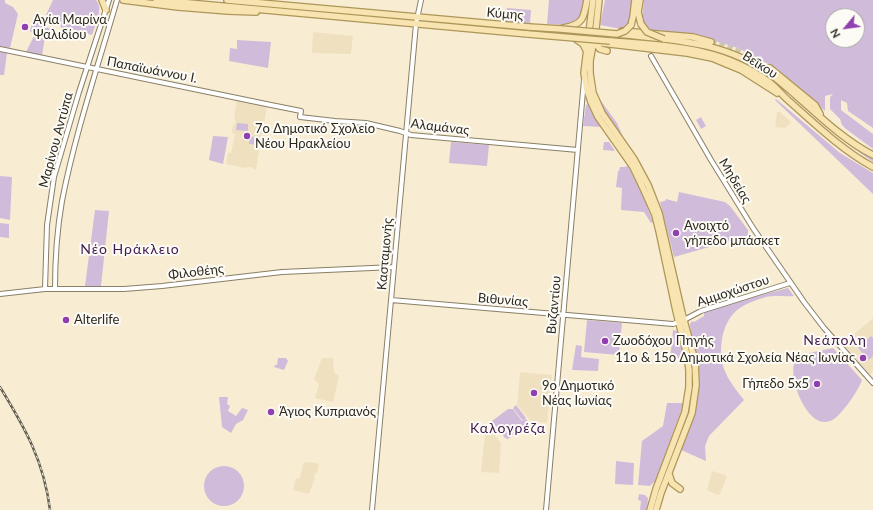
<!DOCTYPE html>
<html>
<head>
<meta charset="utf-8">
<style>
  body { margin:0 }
  #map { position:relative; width:873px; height:510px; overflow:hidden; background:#f8edd2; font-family:Lato,sans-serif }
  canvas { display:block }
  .north { position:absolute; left:825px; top:8px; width:40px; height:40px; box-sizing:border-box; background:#fdfbf6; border:1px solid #a9a7a0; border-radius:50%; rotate:241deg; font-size:11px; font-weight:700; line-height:16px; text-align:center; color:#2c281e }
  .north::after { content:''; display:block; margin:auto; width:14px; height:18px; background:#903faf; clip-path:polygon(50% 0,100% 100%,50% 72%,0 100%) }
</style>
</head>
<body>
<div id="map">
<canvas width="873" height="510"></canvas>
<div class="north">N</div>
</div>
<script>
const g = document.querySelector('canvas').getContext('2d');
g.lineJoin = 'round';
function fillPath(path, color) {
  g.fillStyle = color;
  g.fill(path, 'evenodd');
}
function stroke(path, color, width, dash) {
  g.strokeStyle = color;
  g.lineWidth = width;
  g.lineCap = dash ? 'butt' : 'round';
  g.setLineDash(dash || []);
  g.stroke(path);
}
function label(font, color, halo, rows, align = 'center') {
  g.font = font + ' Lato,sans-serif';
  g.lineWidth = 4;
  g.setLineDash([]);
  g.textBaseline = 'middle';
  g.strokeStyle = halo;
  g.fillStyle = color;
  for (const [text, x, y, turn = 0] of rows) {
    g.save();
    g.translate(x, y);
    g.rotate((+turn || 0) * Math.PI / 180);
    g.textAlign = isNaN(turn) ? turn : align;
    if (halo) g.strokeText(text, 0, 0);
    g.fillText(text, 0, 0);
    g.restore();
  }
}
fillPath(new Path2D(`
  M313 32 353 36 351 54 312 53Z
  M237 99 267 107 262 134 260 138 261 139 256 170 251 167 244 168 226 164 228 153H231L235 134 232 133 233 125 235 124 236 121 234 119Z
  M777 112H780L791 122 785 128 775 127Z
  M873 318V371L870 375 841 345Z
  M322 358H333L334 372 339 376 333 402 315 398 319 384 314 379Z
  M520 372 552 375 547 423 531 421 517 405Z
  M486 425H487L501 443 499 473 481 472Z
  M304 462 317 463 319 465 317 473 314 475V478H315L309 494 293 490 296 478 299 479Z
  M712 471 727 476 720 494 718 495 707 490Z`), '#efe1c0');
fillPath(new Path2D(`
  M0 0H5V3L13 7 18 14 10 48 0 46Z
  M53 0H96C104 8 95 26 92 35L72 29H62L58 21 45 17Z
  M549 0H585L583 13 579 21 565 25 547 24Z
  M605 0H633L629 22 625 27 621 29 600 25Z
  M644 0H873V128L848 111 847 103 841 100V110L873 134V149L846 129 842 125 840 119 830 109V97L833 94 825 96V111L776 68 738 48 711 40 652 31 644 24 642 18ZM833 16H857V40H833Z
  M507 8 531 10 530 24 505 22Z
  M33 18 48 28 55 29 54 35H47L45 37 42 56 26 52 35 34 30 32Z
  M237 40 271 42 268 68 229 61 230 48 237 49Z
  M0 52 7 53 4 75H0Z
  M598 97 617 123 624 139 606 113Z
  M776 99 840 153 873 173V194L775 100Z
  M588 104 601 127 583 126 586 105Z
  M701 117 706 126 701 129 696 120Z
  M237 123 248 124V131L236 130Z
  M213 136 228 137 223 164 209 160Z
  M250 136 260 138 259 145 249 144Z
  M837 136 873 159V162Z
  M451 142 489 145 487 166 449 163Z
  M604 142H609L615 151 603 150Z
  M628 166 643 196 653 222 651 223 644 212 621 210 622 188 616 187 618 171H619L620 167H624Z
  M0 176 12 177 10 220 0 218Z
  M679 192 725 202 730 206 748 230V236L674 257 660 202 665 201 666 199 677 202Z
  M95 210 109 211 101 286H85Z
  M0 223 9 224V238L0 237Z
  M788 288 794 296C785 297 776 295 766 297 756 300 744 304 736 311 721 325 718 351 724 369 728 380 737 391 744 400L709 436 705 446 706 461 681 450C693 419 703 395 698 360 696 348 690 336 690 324L692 321 694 322 704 316V312L749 298Z
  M587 320 622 323 619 355 584 352Z
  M673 330 677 331 684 357 670 360Z
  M871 336 873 338V356L869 360 858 348Z
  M576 345 582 346 581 357 599 359 598 371 572 370Z
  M833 348 862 380C859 388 853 397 848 404 842 411 835 422 825 422 805 423 786 373 796 360 801 353 825 350 833 348Z
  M278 358H286L288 361 284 370 274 367 275 365H277Z
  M691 366 693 367C696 400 685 424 673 454L677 438 686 413Z
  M219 397H228L227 404 230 406 228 411 236 416 242 408 248 410 243 420 236 424 231 433 222 427Z
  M667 403H684L655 481 650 486 638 485 642 441 663 426Z
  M516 405 526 418 523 421 513 408Z
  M508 409H513L522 421 526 419 529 423 524 426 508 439 505 438 492 421Z
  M616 461 634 463 633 485 615 484Z
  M204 486a20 20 0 1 1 40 0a20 20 0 1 1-40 0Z
  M639 494 645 495 648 498 647 510H640L641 501 638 500Z`), '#d1bbdb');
stroke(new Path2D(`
  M711 42 738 51 770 68`), '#cfc6ae', 5.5, [5.5, 3]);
const minor = new Path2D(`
  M0 49 271 105 301 111 300 117 335 121 366 123 400 131 411 135 578 150
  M651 56 711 160 753 228 804 302 824 328 873 383
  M45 289 47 225 54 177 79 92 109 0
  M55 289C55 260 57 230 62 201 75 134 98 66 117 0
  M0 294 45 289H124L162 286 282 272 394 267
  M391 300 673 324 684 320 701 311 790 283
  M372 510 416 24 421 0
  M546 510 584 80`);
const major = new Path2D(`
  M102 0 106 10
  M123 0 178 7 228 11 256 12
  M156 0 528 34
  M227 0 529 27
  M593 0 584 73 587 90 591 102 598 117 633 167 643 188 655 215 659 231 676 311 687 355 689 370V387L685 412 656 489 650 510
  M599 0 596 28 590 61V73L593 93 602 113 634 159 648 185 659 213 682 313 695 361 696 385 692 413 661 493 656 510
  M640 0 638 12 641 24
  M631 25 633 17 635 0
  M563 28C583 25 584 18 587 0
  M622 31 693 37 711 42
  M617 34C674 40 725 41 773 76 805 101 837 137 873 155
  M577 40 583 44 586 50
  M593 41 600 49 607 51
  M610 41C667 46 721 46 769 82 777 88 782 95 789 101 816 125 842 150 873 167
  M593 42 687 53 712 58 741 70 777 93
  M770 68 815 105 820 114
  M669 474 672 483 680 489`);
stroke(minor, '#897f67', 6);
stroke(major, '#ad965a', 8);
stroke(minor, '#fff', 4);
stroke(major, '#f8e4b0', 5.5);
const rail = new Path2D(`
  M0 387C25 428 44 461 50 510`);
stroke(rail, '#645e50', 2.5);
stroke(rail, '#fdfbf6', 1, [3]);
const majorBridge = new Path2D(`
  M641 24 647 32 664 39
  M529 27 561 29 617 34 625 31 631 25
  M528 34 610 41`);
stroke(majorBridge, '#ad965a', 8, []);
stroke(majorBridge, '#f8e4b0', 5.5);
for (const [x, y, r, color] of [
  [25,27,4,"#903faf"],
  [247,136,4,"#903faf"],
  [676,233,4,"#903faf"],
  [66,320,4,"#903faf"],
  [605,341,4,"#903faf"],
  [863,358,4,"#903faf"],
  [817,384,4,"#903faf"],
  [534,393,4,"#903faf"],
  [271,412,4,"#903faf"]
]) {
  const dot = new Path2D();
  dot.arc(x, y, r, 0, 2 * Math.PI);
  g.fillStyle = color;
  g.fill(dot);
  stroke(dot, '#fdfbf6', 1.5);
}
label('13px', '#2c281e', '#fdfbf6', [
  ["Κύμης",505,14,5],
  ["Βεΐκου",760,65,32],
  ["Παπαϊωάννου Ι.",152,70,11],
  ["Αλαμάνας",440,127,7],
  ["Μαρίνου Αντύπα",56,140,-75],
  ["Μηδείας",735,181,59],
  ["Κασταμονής",385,254,-85],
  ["Φιλοθέης",196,272,-7],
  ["Αμμοχώστου",733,291,-18],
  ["Βιθυνίας",503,300,5],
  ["Βυζαντίου",554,305,-85]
]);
label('13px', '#2c281e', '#fdfbf6', [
  ["Αγία Μαρίνα",33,20],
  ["Ψαλιδίου",33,35],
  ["7ο Δημοτικό Σχολείο",255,129],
  ["Νέου Ηρακλείου",255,144],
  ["Ανοιχτό",684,226],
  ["γήπεδο μπάσκετ",684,241],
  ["Alterlife",74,320],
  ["Ζωοδόχου Πηγής",613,341],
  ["11ο & 15ο Δημοτικά Σχολεία Νέας Ιωνίας",855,358,"right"],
  ["Γήπεδο 5x5",809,384,"right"],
  ["9ο Δημοτικό",542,386],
  ["Νέας Ιωνίας",542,401],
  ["Άγιος Κυπριανός",279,412]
], 'left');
g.letterSpacing = '1px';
label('14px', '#3f194f', '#fdfbf6', [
  ["Νέο Ηράκλειο",130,249],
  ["Νεάπολη",835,340],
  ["Καλογρέζα",508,428]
]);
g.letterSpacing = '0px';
</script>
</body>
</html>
